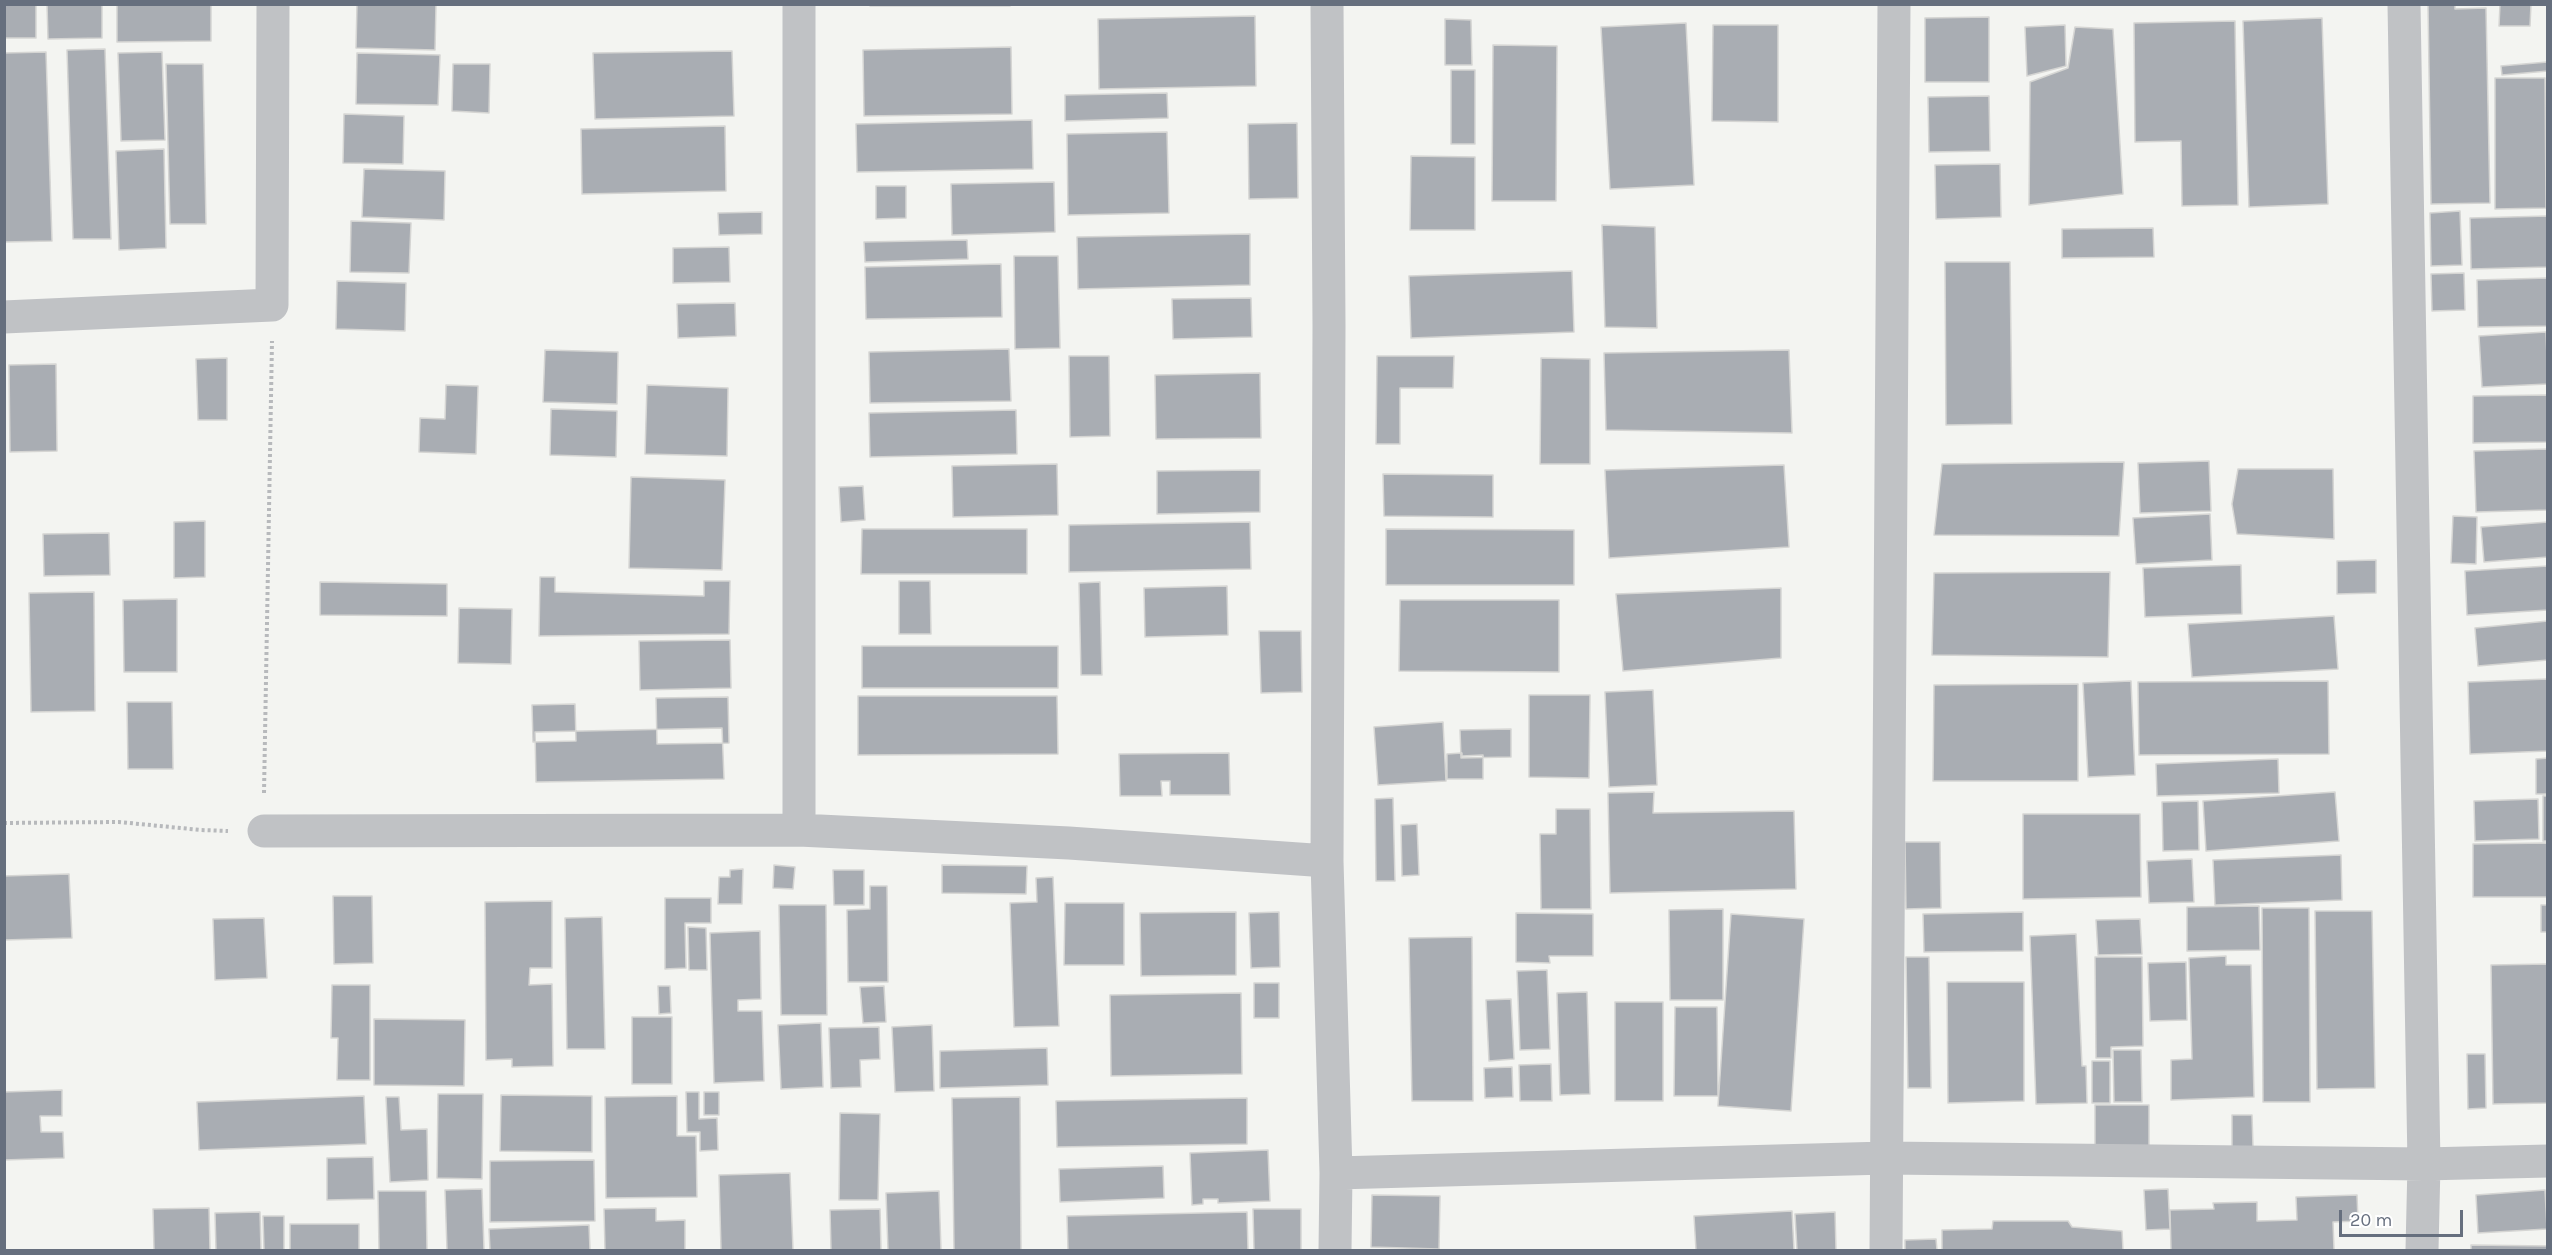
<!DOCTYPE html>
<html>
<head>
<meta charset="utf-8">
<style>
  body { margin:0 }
  #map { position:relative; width:2552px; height:1255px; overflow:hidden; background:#f3f4f1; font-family:Karla,sans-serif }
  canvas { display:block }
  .frame { position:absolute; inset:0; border:6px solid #666f7e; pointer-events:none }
  .scale { position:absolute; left:2339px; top:1210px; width:124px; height:27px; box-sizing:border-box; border:3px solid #666f7e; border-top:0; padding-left:8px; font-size:18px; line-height:21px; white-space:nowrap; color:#666f7e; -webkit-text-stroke:4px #fff; paint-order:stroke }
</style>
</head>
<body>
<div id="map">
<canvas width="2552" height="1255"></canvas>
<div class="frame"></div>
<div class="scale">20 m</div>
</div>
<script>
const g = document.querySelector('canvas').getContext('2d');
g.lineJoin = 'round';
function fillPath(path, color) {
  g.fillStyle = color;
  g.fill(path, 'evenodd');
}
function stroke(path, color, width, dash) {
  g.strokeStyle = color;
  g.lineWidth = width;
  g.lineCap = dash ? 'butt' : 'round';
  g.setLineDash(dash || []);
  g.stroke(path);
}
const building = new Path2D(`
  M4 4H36V38H4Z
  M47 4H102V38L48 39Z
  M117 4H211V41L117 42Z
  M357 4H436L435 50 356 48Z
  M870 4H1010V6H870Z
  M2428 4H2455V9L2486 8 2490 203 2431 204Z
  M2500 4H2531L2530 26H2499Z
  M1255 16 1256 86 1099 89 1098 19Z
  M1989 17V82H1925V18Z
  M2322 18 2328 204 2249 207 2243 21Z
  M1445 19 1471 20 1472 65H1445Z
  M2235 21 2238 205 2182 206 2181 141 2135 142 2134 23Z
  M1686 23 1694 185 1610 189 1601 27Z
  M1713 25H1778V122L1712 121Z
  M2065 25 2066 66 2027 76 2025 27Z
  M2075 27 2113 29 2123 194 2029 205 2030 82 2068 68Z
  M1493 45 1557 46 1556 201H1492Z
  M1011 47 1012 114 864 116 863 50Z
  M105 49 111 239H73L67 50Z
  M732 51 734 116 595 119 593 53Z
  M46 52 52 241 4 242V53Z
  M162 52 165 140 121 141 118 53Z
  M357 53 440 55 438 105 356 104Z
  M2547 62 2548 71 2502 75 2501 66Z
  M166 64H203L206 224H170Z
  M453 64H490L489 113 452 111Z
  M1451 70H1475V144H1451Z
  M2495 78H2545L2546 208 2495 209Z
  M1167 93 1168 118 1065 121V95Z
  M1989 96 1990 151 1929 152 1928 97Z
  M344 114 404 116 403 164 343 163Z
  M1032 120 1033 169 857 172 856 124Z
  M1297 123 1298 198 1249 199 1248 124Z
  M725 126 726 191 582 194 581 129Z
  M1167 132 1169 213 1068 215 1067 134Z
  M164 149 166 248 119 250 116 151Z
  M1411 156 1475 157V230H1410Z
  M2000 164 2001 217 1936 219 1935 165Z
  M364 169 445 171 444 220 362 217Z
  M1054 182 1055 232 952 235 951 184Z
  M876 186H906V218L876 219Z
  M2460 211 2462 265 2431 266 2430 213Z
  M762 212V234L719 235 718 213Z
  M2548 216V267L2471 269 2470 218Z
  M351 221 411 223 409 273 350 272Z
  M1602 225 1655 227 1657 328 1605 327Z
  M2153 228 2154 257 2062 258V229Z
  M1250 234V285L1078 289 1077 237Z
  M967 240 968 259 865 262 864 242Z
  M729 247 730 282 673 283V248Z
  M1014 256H1058L1060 348 1015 349Z
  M1945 262H2010L2012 424 1946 425Z
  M1001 264 1002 317 866 319 865 267Z
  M1572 271 1574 332 1411 338 1409 276Z
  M2464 273 2465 310 2432 311 2431 274Z
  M2548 278V326L2478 327 2477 280Z
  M337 281 406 283 405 331 336 329Z
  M1251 298 1252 337 1173 339 1172 299Z
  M735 303 736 336 678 338 677 304Z
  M2546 332 2548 384 2482 387 2479 336Z
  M1009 349 1011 401 870 403 869 352Z
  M545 350 618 352 617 404 543 402Z
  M1789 350 1792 433 1606 430 1604 353Z
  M1069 356H1109L1110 436 1070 437Z
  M1377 356H1454L1453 388H1400V444H1376Z
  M227 358V420H198L196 359Z
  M1541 358 1590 359V464H1540Z
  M56 364 57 451 10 452 9 365Z
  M1260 373 1261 438 1156 439 1155 375Z
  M446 385 478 386 476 454 419 452 420 418 445 419Z
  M647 385 728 388 727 456 645 454Z
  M2548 395V442L2473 443V396Z
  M551 409 617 411 616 457 550 455Z
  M1016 410 1017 454 870 457 869 413Z
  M2548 449V510L2476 512 2474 451Z
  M2209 461 2211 511 2140 513 2138 463Z
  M2124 462 2119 536 1934 535 1942 464Z
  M1057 464 1058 515 953 517 952 466Z
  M1784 465 1789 547 1609 558 1605 470Z
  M2238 469H2333L2334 539 2237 534 2232 504Z
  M1260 470V512L1157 514V471Z
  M1383 474 1493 475V517L1384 516Z
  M631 477 725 480 722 570 629 568Z
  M863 486 865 520 841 522 839 487Z
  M2210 514 2212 560 2136 564 2133 518Z
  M2453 516 2477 517 2476 564 2451 563Z
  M205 521V577L174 578V522Z
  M1250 522 1251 569 1069 572V525Z
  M2548 522V557L2484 562 2481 527Z
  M862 529H1027V574H861Z
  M1386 529 1574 530V585H1386Z
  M109 533 110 575 44 576 43 534Z
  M2376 560V593L2337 594V561Z
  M2241 565 2242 614 2145 617 2143 568Z
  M2548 566V610L2467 615 2465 571Z
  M2110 572 2108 657 1932 655 1934 573Z
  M540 577H555V592L704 596V581H730L729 634 539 636Z
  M899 581H930L931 634H899Z
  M320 582 447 584V616L320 615Z
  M1100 582 1102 675H1081L1079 583Z
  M1227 586 1228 635 1145 637 1144 588Z
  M1781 588V658L1623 671 1616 594Z
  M94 592 95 711 31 712 29 593Z
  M177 599V672H124L123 600Z
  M1400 600H1559V672L1399 671Z
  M459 608 512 609 511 664 458 663Z
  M2334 616 2338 669 2192 677 2188 624Z
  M2548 621V660L2478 666 2475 628Z
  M1259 631H1301L1302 692 1261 693Z
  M730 640 731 688 640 690 639 641Z
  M862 646H1058V688H862Z
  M2548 679V751L2470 754 2468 682Z
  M2131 681 2135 775 2088 777 2083 683Z
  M2328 681 2329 754 2139 755 2138 682Z
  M2078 684V781H1933L1934 685Z
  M1653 690 1657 785 1609 787 1605 692Z
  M1529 695H1590L1589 778 1529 777Z
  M858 696H1057L1058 754 858 755Z
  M728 697 729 743 657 744 656 698Z
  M127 702H172L173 769H128Z
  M575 704 576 741 533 742 532 705Z
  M1443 722 1446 781 1378 785 1374 727Z
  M722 728 724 779 536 782 535 732Z
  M1511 729V757L1461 758 1460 730Z
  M1229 753 1230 795H1170V781H1161L1162 796H1120L1119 754Z
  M1462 753V756L1483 755V779H1447V754Z
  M2548 758V794H2536V759Z
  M2278 759 2279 793 2157 796 2156 764Z
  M1654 792 1653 813 1794 811 1796 889 1610 893 1608 793Z
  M2335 792 2339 841 2206 851 2203 801Z
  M2543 796H2548V841H2543Z
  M1393 798 1395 881H1376L1375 799Z
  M2538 799 2539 839 2475 841 2474 801Z
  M2198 801 2199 850 2163 851 2162 802Z
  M1556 809H1590L1591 909H1541L1540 834H1556Z
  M2023 814H2140L2141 897 2023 899Z
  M1417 824 1419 875 1402 876 1401 825Z
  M1905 842H1940L1941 908 1906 909Z
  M2548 843V897H2473V844Z
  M2341 855 2342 900 2215 905 2213 860Z
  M2192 859 2194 902 2149 903 2147 861Z
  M774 865 795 867 793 889 773 888Z
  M942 865 1027 866 1026 894 942 893Z
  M743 869 742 904H718L719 877H730V870Z
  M833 870H864V905H834Z
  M69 874 72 938 4 940V876Z
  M1053 877 1059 1026 1014 1027 1010 903 1037 902 1036 878Z
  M870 886H887L888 982H848L847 910 870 909Z
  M333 896H372L373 963 334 964Z
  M665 898H711V923H685L686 968 665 969Z
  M552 901V968H530L529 985 552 984 553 1066 512 1067V1059L486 1060 485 902Z
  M1065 903H1124V965H1064Z
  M779 905H826L827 1015H781Z
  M2541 905H2548V932H2541Z
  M2259 906 2260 950 2187 951V907Z
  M2262 908H2309L2310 1102H2263Z
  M1723 909V1000H1670L1669 910Z
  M2315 911H2372L2375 1088 2317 1089Z
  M1236 912V975L1141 976 1140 913Z
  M1279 912 1280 967 1251 968 1249 913Z
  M2023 912V951L1924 952 1923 914Z
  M1516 913 1593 914V956H1549L1550 963 1516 962Z
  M1731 914 1804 919 1791 1111 1718 1106Z
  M602 917 605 1049H567L565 918Z
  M264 918 267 978 215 980 213 919Z
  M2140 919 2142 954 2098 955 2096 920Z
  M688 927 706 928 707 970H689Z
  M760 931 761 999 738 1000V1011H762L764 1081 714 1083 710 933Z
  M2076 934 2082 1066H2086L2087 1103 2036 1104 2030 936Z
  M1472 937 1473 1101H1412L1409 938Z
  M2226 956V965H2251L2254 1097 2171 1100V1060L2192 1059 2189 958Z
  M1906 957H1929L1931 1088H1908Z
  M2095 957H2142L2143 1046 2111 1047V1058H2096Z
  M2186 962 2187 1020 2150 1021 2148 963Z
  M2548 964V1103L2493 1104 2491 965Z
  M1547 970 1550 1049 1520 1050 1517 971Z
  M1947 982H2024V1101L1948 1103Z
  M1254 983H1279V1018H1254Z
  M332 985H370V1080H337L338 1038H331Z
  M658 986H670L671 1013 659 1014Z
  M884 986 886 1022 863 1023 860 987Z
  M1587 992 1590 1094 1560 1095 1557 993Z
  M1241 993 1242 1074 1111 1076 1110 995Z
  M1511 999 1514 1059 1489 1061 1486 1000Z
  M1615 1002H1663V1101H1615Z
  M1675 1007H1717L1718 1096H1674Z
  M632 1017H672V1084H632Z
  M374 1019 465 1020 464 1086 374 1085Z
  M821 1023 823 1087 781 1089 778 1025Z
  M932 1025 934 1091 895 1092 892 1027Z
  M879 1027 880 1059 860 1060 861 1087 831 1088 829 1028Z
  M1047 1048 1048 1085 940 1088V1051Z
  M2113 1050H2141L2142 1102H2114Z
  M2467 1054H2485L2486 1108 2468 1109Z
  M2092 1061H2110V1103H2092Z
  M1551 1064 1552 1101H1520L1519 1065Z
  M1512 1067 1513 1097 1485 1098 1484 1068Z
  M62 1090V1116H40L41 1132H63L64 1158 4 1160V1092Z
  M686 1092H699V1119L717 1118 718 1150 700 1151V1132H687Z
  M704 1092H719V1115H704Z
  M438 1094H483L482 1179 437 1178Z
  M501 1095 592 1096V1152L500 1151Z
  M364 1096 366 1144 199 1150 197 1102Z
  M677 1096V1136H696L697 1197 606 1198 605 1097Z
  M386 1097H399L401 1130 427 1129 428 1180 390 1182Z
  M1020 1097 1021 1250H954L952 1098Z
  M1247 1098V1144L1057 1147 1056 1101Z
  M2095 1105H2149V1150H2095Z
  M840 1113 880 1114 878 1200H839Z
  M2232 1115H2252L2253 1147H2232Z
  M1268 1150 1270 1201 1218 1203V1199H1203V1204L1192 1205 1190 1153Z
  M373 1157 374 1199 327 1200V1158Z
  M594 1160 595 1221 490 1222V1161Z
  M1163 1166 1164 1198 1060 1202 1059 1169Z
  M790 1173 793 1250H721L719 1175Z
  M482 1189 484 1250H447L445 1190Z
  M2168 1189 2170 1229 2146 1230 2144 1190Z
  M2545 1190 2547 1229 2478 1233 2476 1195Z
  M378 1191H426L427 1250H379Z
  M939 1191 941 1250H888L886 1193Z
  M1372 1195 1440 1196 1439 1249 1371 1247Z
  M2357 1195 2358 1221 2333 1222 2334 1250H2171L2170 1210 2214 1209 2213 1203 2257 1202V1221L2297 1220 2296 1197Z
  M209 1208 210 1250H154L153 1209Z
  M656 1208V1221L685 1220V1250H605L604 1209Z
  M880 1209 881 1250H831L830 1210Z
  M1253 1209H1301V1250H1254Z
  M1792 1211 1794 1250H1696L1694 1216Z
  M260 1212 261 1250H216L215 1213Z
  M1247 1212 1248 1250H1068L1067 1216Z
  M1835 1212 1836 1250H1797L1795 1214Z
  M263 1216H284V1250H264Z
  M1993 1221H2068L2072 1227 2122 1231 2123 1250H1942V1230L1992 1229Z
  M290 1224H359V1250H290Z
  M589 1225 590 1250H490L489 1229Z
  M1936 1239 1937 1250H1905V1240Z
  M2471 1245 2548 1246V1250H2471Z`);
fillPath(building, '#a9adb3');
stroke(building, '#d5d5d3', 1.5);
stroke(new Path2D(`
  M264 793 272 341
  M4 823 119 822 201 830 228 831`), '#b7b9bc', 4, [3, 3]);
stroke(new Path2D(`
  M1327 4 1329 326 1327 861 1336 1173 1335 1250
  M2404 4 2424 1164 2422 1250
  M4 317 272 305 273 4
  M799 830V4
  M264 831 799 830 1069 843 1327 861
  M1336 1173 1886 1158 2424 1164 2548 1161
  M1886 1250 1894 4`), '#c0c2c5', 33);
</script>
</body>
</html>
